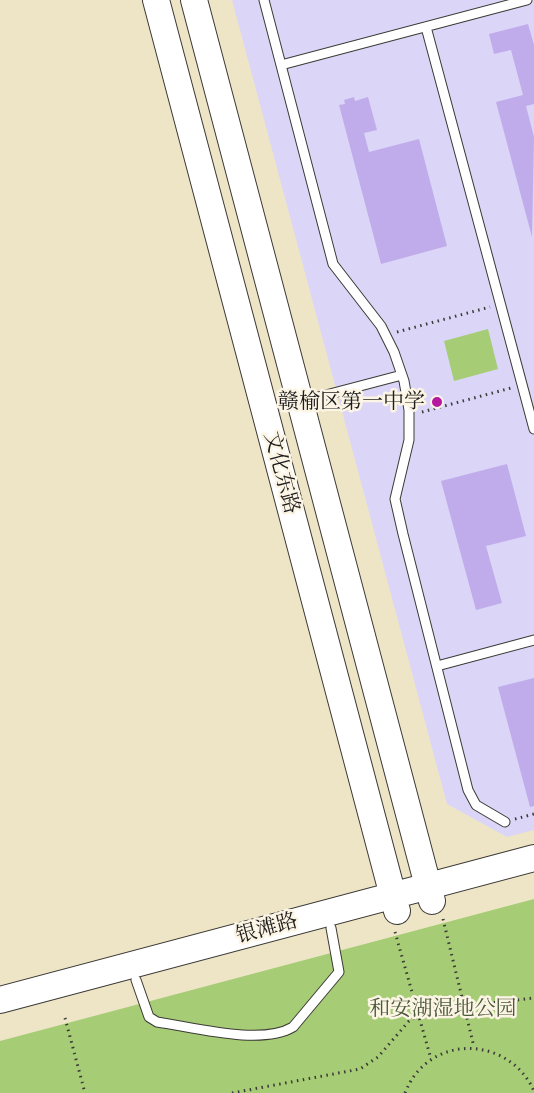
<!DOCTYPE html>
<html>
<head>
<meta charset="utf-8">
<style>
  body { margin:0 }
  canvas { display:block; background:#eee5c7 }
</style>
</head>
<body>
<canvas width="534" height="1093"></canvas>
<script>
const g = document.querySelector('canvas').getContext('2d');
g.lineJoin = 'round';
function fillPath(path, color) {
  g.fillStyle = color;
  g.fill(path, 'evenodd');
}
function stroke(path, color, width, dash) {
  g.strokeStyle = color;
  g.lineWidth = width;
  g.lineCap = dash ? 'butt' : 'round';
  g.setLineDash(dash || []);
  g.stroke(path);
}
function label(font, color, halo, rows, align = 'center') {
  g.font = font + ' "Old Standard TT","Noto Serif SC",serif';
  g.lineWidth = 5;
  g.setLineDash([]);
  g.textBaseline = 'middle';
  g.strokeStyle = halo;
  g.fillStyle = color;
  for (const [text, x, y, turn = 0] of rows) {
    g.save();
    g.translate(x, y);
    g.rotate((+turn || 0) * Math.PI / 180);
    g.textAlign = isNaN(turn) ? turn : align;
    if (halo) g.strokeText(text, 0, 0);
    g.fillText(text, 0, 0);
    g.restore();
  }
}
fillPath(new Path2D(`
  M232 0H534V830L507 837 447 804Z`), '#dbd6f7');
fillPath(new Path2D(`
  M488 329 498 369 454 381 444 341Z
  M534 899V1093H0V1041Z`), '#a6cc76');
fillPath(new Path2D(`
  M528 24 534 45V104L526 106 534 137 532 237 496 102 523 95 511 50 494 54 489 34Z
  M354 97 355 101 368 97 377 130 364 133 369 152 419 139 447 246 381 264 339 105 345 104 344 100Z
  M507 464 526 536 486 546 502 603 476 610 441 481Z
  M534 678V806L530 807 498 687Z`), '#c0aceb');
const lane = new Path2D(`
  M264 0 333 264 381 326 394 352 404 381 409 410V440L395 499 403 534 468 790 476 805 505 822
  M426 27 534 429
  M281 65 527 0
  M303 401 402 375
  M437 666 534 640
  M136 980 149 1017 157 1022C193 1027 261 1046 293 1027L339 972 331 928`);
const secondary = new Path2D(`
  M156 0 397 911
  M194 0 432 901
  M0 1000 534 858`);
stroke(lane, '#3c3a36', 11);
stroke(secondary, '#3c3a36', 28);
stroke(new Path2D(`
  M397 332 490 307
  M422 412 511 388
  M515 819 534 814
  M443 919 474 1047
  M395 932 431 1059
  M464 1006 534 998
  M65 1018 85 1093
  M232 1093 360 1069 378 1057 409 1021 419 1016
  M405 1093C428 1033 509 1035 534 1091`), '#3c3a36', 3, [1.5, 4.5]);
stroke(lane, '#fff', 9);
stroke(secondary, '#fff', 26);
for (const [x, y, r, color] of [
  [437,402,6,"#b5179e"]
]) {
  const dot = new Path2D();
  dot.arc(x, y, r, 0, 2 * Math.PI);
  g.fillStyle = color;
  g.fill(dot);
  stroke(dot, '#fcf5e5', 2);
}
label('21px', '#1c1c1c', '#fcf5e5', [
  ["赣榆区第一中学",425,402]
], 'right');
label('21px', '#1c1c1c', '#fcf5e5', [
  ["文化东路",281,473,75],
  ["银滩路",267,929,-15]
]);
label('21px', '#4c5a3c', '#fcf5e5', [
  ["和安湖湿地公园",443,1009]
]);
</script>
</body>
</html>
